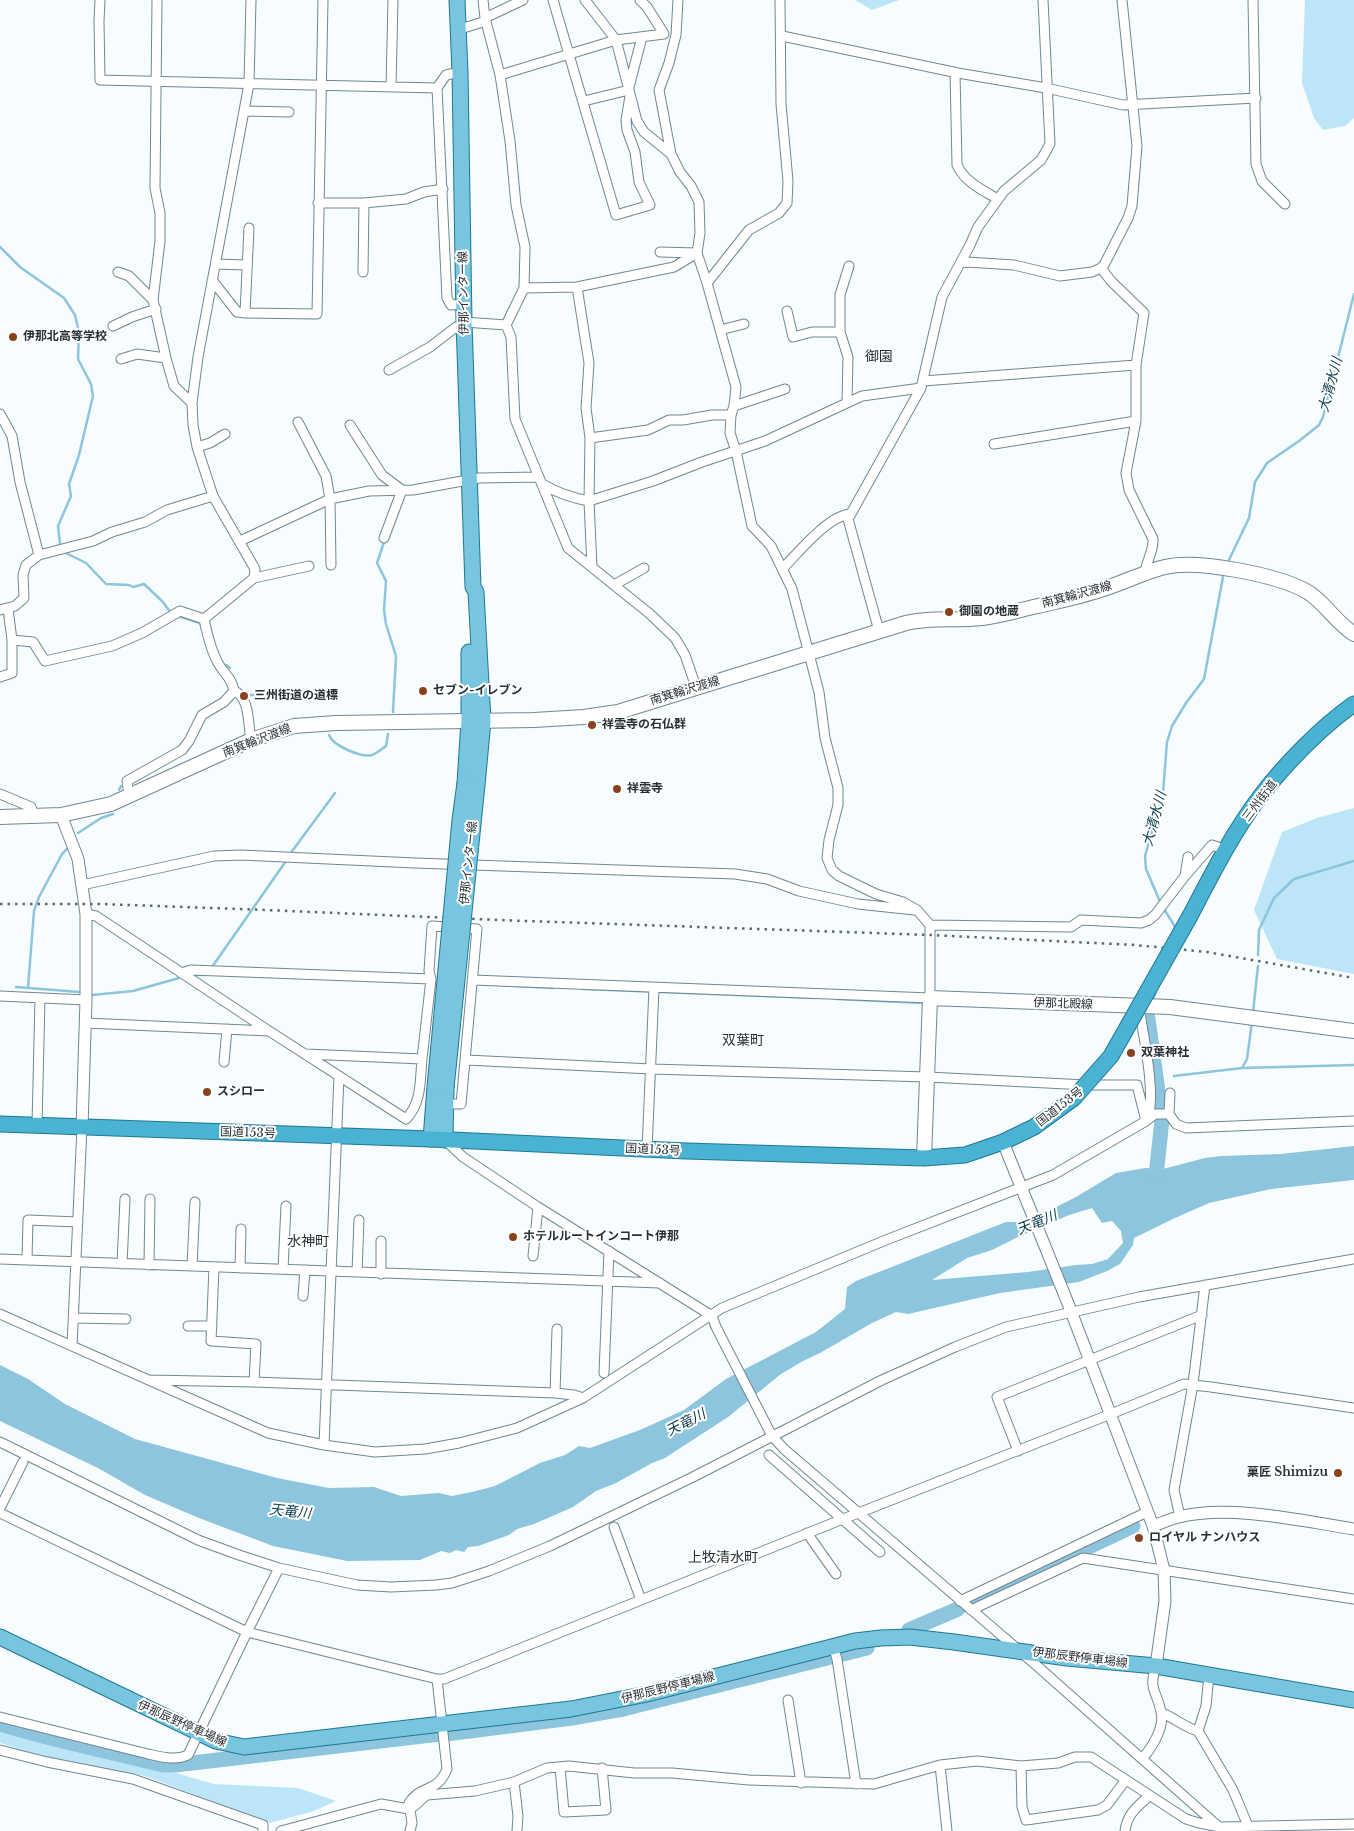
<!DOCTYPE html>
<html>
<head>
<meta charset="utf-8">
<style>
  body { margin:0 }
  canvas { display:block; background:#f7fcfe }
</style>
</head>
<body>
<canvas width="1354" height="1831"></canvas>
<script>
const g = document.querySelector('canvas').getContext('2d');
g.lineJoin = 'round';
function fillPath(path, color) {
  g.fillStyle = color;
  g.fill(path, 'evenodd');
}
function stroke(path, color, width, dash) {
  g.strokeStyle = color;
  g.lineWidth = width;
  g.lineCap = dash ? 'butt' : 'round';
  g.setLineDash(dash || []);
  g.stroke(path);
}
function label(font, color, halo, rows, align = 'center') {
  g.font = font + ' "Libre Baskerville","Noto Sans JP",serif';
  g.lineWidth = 4;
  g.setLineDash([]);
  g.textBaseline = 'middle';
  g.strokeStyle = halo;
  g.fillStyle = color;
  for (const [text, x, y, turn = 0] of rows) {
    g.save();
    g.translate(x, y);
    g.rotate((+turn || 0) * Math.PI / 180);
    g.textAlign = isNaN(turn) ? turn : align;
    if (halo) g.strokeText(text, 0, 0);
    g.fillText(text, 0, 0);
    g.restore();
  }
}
fillPath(new Path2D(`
  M855 0H899L872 10Z
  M1305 0H1354V118L1345 126 1323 130 1314 118 1302 83Z
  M1354 808V974L1277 959 1254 910 1282 832 1317 818Z
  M0 1728 34 1739 116 1756 214 1784 298 1788 336 1801 314 1811 270 1823 145 1776 54 1760 0 1743Z`), '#bce6f8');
fillPath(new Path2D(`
  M1354 1146V1180L1271 1189 1209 1203 1175 1218 1134 1238 1133 1245 1120 1264 1107 1271 1079 1282 1000 1293 908 1314 896 1312 872 1323 820 1353 803 1361 781 1374 728 1417 665 1458 652 1463 616 1483 596 1491 573 1507 534 1524 517 1529 509 1535 478 1546 468 1547 464 1552 456 1550 450 1553 441 1551 420 1560 347 1561 273 1546 199 1518 145 1495 98 1468 0 1421V1365L28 1379 65 1404 135 1439 277 1478 329 1488 374 1487 401 1496 439 1493 452 1496 472 1492 495 1486 540 1463 565 1455 579 1446 590 1448 640 1430 684 1410 726 1379 816 1332 845 1309 847 1287 856 1281 1006 1222H1017L1050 1210 1076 1197 1116 1173 1145 1168 1163 1169 1205 1158 1221 1156 1281 1154ZM1092 1208 1102 1223 1112 1221 1121 1231 1123 1243 1108 1259 1092 1264 1076 1265 1028 1272 932 1280 967 1258 992 1250 1018 1237 1069 1215Z`), '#8cc5dd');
stroke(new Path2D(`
  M0 247 20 267 64 298 75 315 79 332 78 359 91 384 93 396 79 455 69 484 71 496 58 526 60 543
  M385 539 377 563 386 581 384 610 386 624 396 656 393 712
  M64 552 86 563 106 584 129 585 133 587 144 584 163 602 170 612
  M1228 562 1249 518 1255 482 1267 463 1299 441 1319 425 1323 417 1354 294
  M178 616 200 623 202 629
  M226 665 230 668
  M246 695H262
  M273 695 292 696 309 700
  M329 735C333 746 362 758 372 755 377 753 382 749 386 746L388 734
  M119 790 121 786
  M78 833 101 818 113 814
  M290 854 335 793
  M1161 904 1146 869 1145 856 1163 793 1167 742 1172 726 1186 703 1204 679 1223 577
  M1164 909 1177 930
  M1258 955 1259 930 1274 898 1294 879 1354 861
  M212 967 286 861
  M196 975H205L207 974
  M499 985 553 988
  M16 987 79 992
  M28 988 34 911 39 897 62 854 67 849
  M583 989 815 998
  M92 995 133 991 179 978
  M836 999 924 1003
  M1152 1002 1157 988
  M1253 1012 1258 966
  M1242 1068 1354 1065
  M1174 1076 1242 1068 1247 1059 1252 1022
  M1157 1078H1161`), '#8cc5dd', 2.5);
stroke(new Path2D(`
  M1147 1012 1162 1120 1156 1176
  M971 1603 1133 1526
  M909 1630 958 1609
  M0 1724C53 1741 109 1751 163 1765H175L440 1734
  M446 1734 572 1718 623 1709 867 1648`), '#8cc5dd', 15);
const minor = new Path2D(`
  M100 0 99 21 100 80 437 88 446 75 460 72
  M483 0 485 18 500 75 616 40 585 0
  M553 0 616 215 650 205 639 182 635 152 627 130 626 120 630 96
  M640 0 647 7 664 34 616 40 637 121 644 132 671 154
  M1253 0 1256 164 1262 181 1285 204
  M485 18 523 0
  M457 30 486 21
  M782 36 958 73 1046 88 1123 105 1256 98
  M955 73 957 165C965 182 982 190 998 199
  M500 75 510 141 516 205 525 247 524 288
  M391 87 393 0
  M629 87 642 37
  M437 88 447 298 451 305 464 304
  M584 101 629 90
  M245 111 289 112
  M318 203H364L406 199 424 192 443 189
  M660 252 697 253
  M961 263 967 262 1014 265 1060 276 1092 272 1101 268 1104 265 1128 218 1132 206 1137 146 1122 0
  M216 264 246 265
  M1101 268 1111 281 1144 313 1136 365V421L1126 473 1129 490 1153 539C1154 552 1145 562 1145 575
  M118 272 129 276 153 300 160 241V213L155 188 157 0
  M363 272 364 203
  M212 280 237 312 245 313 249 228
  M707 283 749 230 779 213 787 203 788 181 781 104 780 0
  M577 287 589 363 586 408 590 438 589 501 592 567
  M153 300 166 358 174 386 192 403
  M787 311 793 337 812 332H840
  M245 313 317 314 323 0
  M464 322 506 325
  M113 326 132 317 156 309
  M720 330 744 324
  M121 359 137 354 166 358
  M389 370 430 347 456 327
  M923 381 1136 365
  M847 402 848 357 840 332V295L849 266
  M734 406 785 389
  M0 414 12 436 20 482 39 555
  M298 422 326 476 330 499 331 565
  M350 425 382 475 402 490 384 538
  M590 438 648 430 669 420H683L712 415H731
  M994 444 1136 421
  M197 447 210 443 225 434
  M542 484C556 492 572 498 589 501L653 481 702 462 765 441 862 396 921 388
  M240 541 330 499 369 491 413 490 479 478 539 477
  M783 568C799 552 828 516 850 514
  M254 578 309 566
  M614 585 644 568
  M0 610 15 606 24 598 23 575 26 565 39 555 93 541 112 532 145 522 167 510 213 496
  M204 619 254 578 255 569 213 496 197 447 193 425 192 403 198 357 249 84 251 0
  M879 631 848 519 921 388 942 297 970 245 978 227 1004 191 1041 160 1050 144 1043 0
  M12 640 33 642 45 661 112 646 142 633 180 611 204 619
  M0 677 12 673V640L8 609
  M696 687 685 655 675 638 650 614 568 548 515 419 511 337 506 325 524 288 577 287 674 267 697 253
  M234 691C250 696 248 726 251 740
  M0 794 31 807 35 817
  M130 795 128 788 127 781 182 750 189 741 202 715 224 702 234 691C232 677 222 672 217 661 210 648 207 633 204 619
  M1185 876 1212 845 1226 850
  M82 885 214 856 241 855 415 863 735 874 767 879 799 891 858 904 914 910
  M86 914 96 916 269 1031 406 1119C422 1103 420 1079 422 1059
  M930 925 1071 927 1081 920 1141 923 1149 920 1155 915 1185 876 1188 857
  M181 973 191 970 431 979 429 971 432 926 477 929 461 1104H445
  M473 980 930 998V925L917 910 903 902 876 894 839 876 832 870 827 858 829 840 838 805V788L825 738 819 692 792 589 771 546 752 526 736 451 730 433 731 415 734 406 736 387 707 283 697 253 700 233 699 202 691 186 680 172 671 154 659 90 669 63 676 35 678 0
  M0 996 86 1000
  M1139 1007C1143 1034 1157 1097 1147 1120
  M85 1023 269 1031
  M306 1054 422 1059 431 979
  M466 1060 651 1069 928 1077 1086 1085H1137L1146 1121
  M224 1062 227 1029
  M1170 1093 1169 1114 1176 1124 1186 1128 1354 1121
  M37 1125 40 998
  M445 1140 463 1157 538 1207 712 1316 716 1327 772 1436 784 1449 1036 1665 1219 1827
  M647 1150 654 988
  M381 1241V1274
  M533 1256 538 1207
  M0 1259 660 1283
  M27 1260 28 1220 78 1222
  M122 1264 125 1199
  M149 1265 150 1199
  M192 1266 195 1202
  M214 1267 211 1341 256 1344 254 1382
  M240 1268 241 1229
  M283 1269 286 1206
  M357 1272 359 1220
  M303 1296 305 1270
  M0 1314 268 1433 324 1445 375 1452 425 1449 459 1443 517 1428 583 1398 722 1308 886 1240 1053 1175 1146 1121 1155 1114H1169
  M74 1318 126 1319
  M188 1326H212
  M72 1346 82 1127
  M604 1373 609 1251
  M149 1380 254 1382 555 1393 574 1395 583 1398
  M555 1393 557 1329
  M0 1442 198 1540 239 1555 279 1568 357 1585 391 1587 436 1585 452 1583 489 1571 550 1546 693 1477 882 1380 955 1347 1006 1327 1139 1297 1354 1259
  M324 1445 339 1076
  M1018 1451 997 1397 1202 1315
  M769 1455 880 1552
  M0 1508 23 1462
  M0 1513 247 1632 437 1679H444L843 1519 1111 1414 1184 1384 1211 1387 1354 1408
  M1180 1517 1174 1490 1193 1384 1205 1285
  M614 1527 641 1600
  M807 1533 836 1574
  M960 1601 1147 1512
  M971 1610 1083 1558 1354 1599
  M833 1646 837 1659 856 1784
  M1209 1675 1206 1706 1198 1731 1233 1790 1248 1826
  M788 1700 801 1783
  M1162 1713C1175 1718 1185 1728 1198 1731
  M0 1717 148 1754C162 1757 175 1761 188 1755L247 1632 279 1568
  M0 1750 47 1762 133 1779 263 1825V1831
  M1143 1758C1152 1747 1165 1727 1161 1712 1157 1690 1148 1691 1156 1666
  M940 1765 947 1831
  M1021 1766 1022 1807 1026 1820 1098 1810 1107 1805 1125 1781
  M560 1767 564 1812 606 1810 602 1768
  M514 1782 518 1816 517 1831
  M281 1831 381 1804 409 1809C416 1807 420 1799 427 1795L475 1791 514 1782 547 1768 569 1766 634 1773H672L749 1780 874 1784 940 1765 977 1761 1021 1766 1058 1763 1075 1757H1091L1186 1819 1199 1823 1220 1827 1354 1824
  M410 1831 412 1823 409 1803C421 1784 437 1794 447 1769L437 1679
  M1125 1831C1127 1814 1137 1807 1149 1796`);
const tertiary = new Path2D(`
  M61 815 78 859 86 914V1000L82 1127
  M1003 1142 1069 1306 1153 1526 1164 1570 1165 1601 1156 1666
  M1153 1526C1162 1523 1170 1519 1179 1517 1230 1504 1302 1521 1354 1529`);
const secondary = new Path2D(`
  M0 817 61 815 111 804 251 740 294 726 336 723 534 720 584 717 618 712 906 623C931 617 956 621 982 618 1000 616 1019 610 1038 606 1059 601 1080 597 1100 590 1121 584 1144 572 1165 567 1197 559 1277 575 1306 591 1324 601 1336 623 1354 634
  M924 1158 930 998 1170 1007 1354 1031`);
const primary = new Path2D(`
  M457 0 460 72 464 322 473 587 476 592 483 721 477 785
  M465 783 469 721V652
  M431 1139 435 1087
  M445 1140 446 1088
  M0 1637 216 1741 244 1747 571 1709 647 1694 855 1641 881 1638 910 1637 954 1642 1067 1658 1156 1666 1354 1700`);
const trunk = new Path2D(`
  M1190 916C1211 876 1232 834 1259 798 1284 765 1321 727 1354 704
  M0 1124 431 1139 686 1151 924 1158 965 1155 1003 1142 1034 1127 1074 1098`);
stroke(minor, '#708791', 11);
stroke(tertiary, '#708791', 13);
stroke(secondary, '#708791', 16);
stroke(primary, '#207894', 17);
stroke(trunk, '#207894', 17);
stroke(minor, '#fff', 9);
stroke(tertiary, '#fff', 11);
stroke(secondary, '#fff', 14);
stroke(primary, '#77c5de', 15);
stroke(trunk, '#4ab2d3', 15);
stroke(new Path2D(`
  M0 904H102L266 910 499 920 931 935 1135 945 1207 952 1354 978`), '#5f686b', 2.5, [2.5, 5]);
const primaryBridge = new Path2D(`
  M435 1087 460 820 465 783
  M446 1088 477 785`);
const trunkBridge = new Path2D(`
  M1074 1098 1111 1056 1190 916`);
stroke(primaryBridge, '#207894', 17, []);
stroke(trunkBridge, '#207894', 17, []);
stroke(primaryBridge, '#77c5de', 15);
stroke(trunkBridge, '#4ab2d3', 15);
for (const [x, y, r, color] of [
  [13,337,5,"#89421e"],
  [949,612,5,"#89421e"],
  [423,691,5,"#89421e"],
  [244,696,5,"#89421e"],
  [592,725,5,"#89421e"],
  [617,789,5,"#89421e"],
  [1131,1053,5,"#89421e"],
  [207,1092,5,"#89421e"],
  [513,1237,5,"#89421e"],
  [1338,1473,5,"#89421e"],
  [1139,1538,5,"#89421e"]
]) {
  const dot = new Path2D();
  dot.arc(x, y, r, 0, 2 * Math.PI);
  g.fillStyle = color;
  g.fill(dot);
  stroke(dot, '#fff', 2);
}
label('12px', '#263034', '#fff', [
  ["伊那インター線",464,293,-91],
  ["南箕輪沢渡線",1077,595,-15],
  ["南箕輪沢渡線",685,691,-17],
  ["南箕輪沢渡線",257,741,-21],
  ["三州街道",1260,801,-53],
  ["伊那インター線",469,863,-84],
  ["伊那北殿線",1063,1004,2],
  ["国道153号",1060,1107,-38],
  ["国道153号",248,1133,2],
  ["国道153号",653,1150,3],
  ["伊那辰野停車場線",1080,1658,7],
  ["伊那辰野停車場線",668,1688,-14],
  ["伊那辰野停車場線",182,1724,24]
]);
label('bold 12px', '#263034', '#fff', [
  ["伊那北高等学校",23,337],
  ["御園の地蔵",959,612],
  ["セブン-イレブン",433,691],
  ["三州街道の道標",254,696],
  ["祥雲寺の石仏群",602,725],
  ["祥雲寺",627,789],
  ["双葉神社",1141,1053],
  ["スシロー",217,1092],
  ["ホテルルートインコート伊那",523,1237],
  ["菓匠 Shimizu",1328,1473,"right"],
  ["ロイヤル ナンハウス",1149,1538]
], 'left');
label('14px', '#263034', '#fff', [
  ["御園",879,357],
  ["双葉町",743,1041],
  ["水神町",308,1242],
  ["上牧清水町",723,1558]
]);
label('italic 14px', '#073b4c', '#fff', [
  ["大清水川",1331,385,-75],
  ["大清水川",1155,819,-75],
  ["天竜川",1037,1223,-22],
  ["天竜川",686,1423,-27],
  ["天竜川",290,1512,6]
]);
</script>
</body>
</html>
